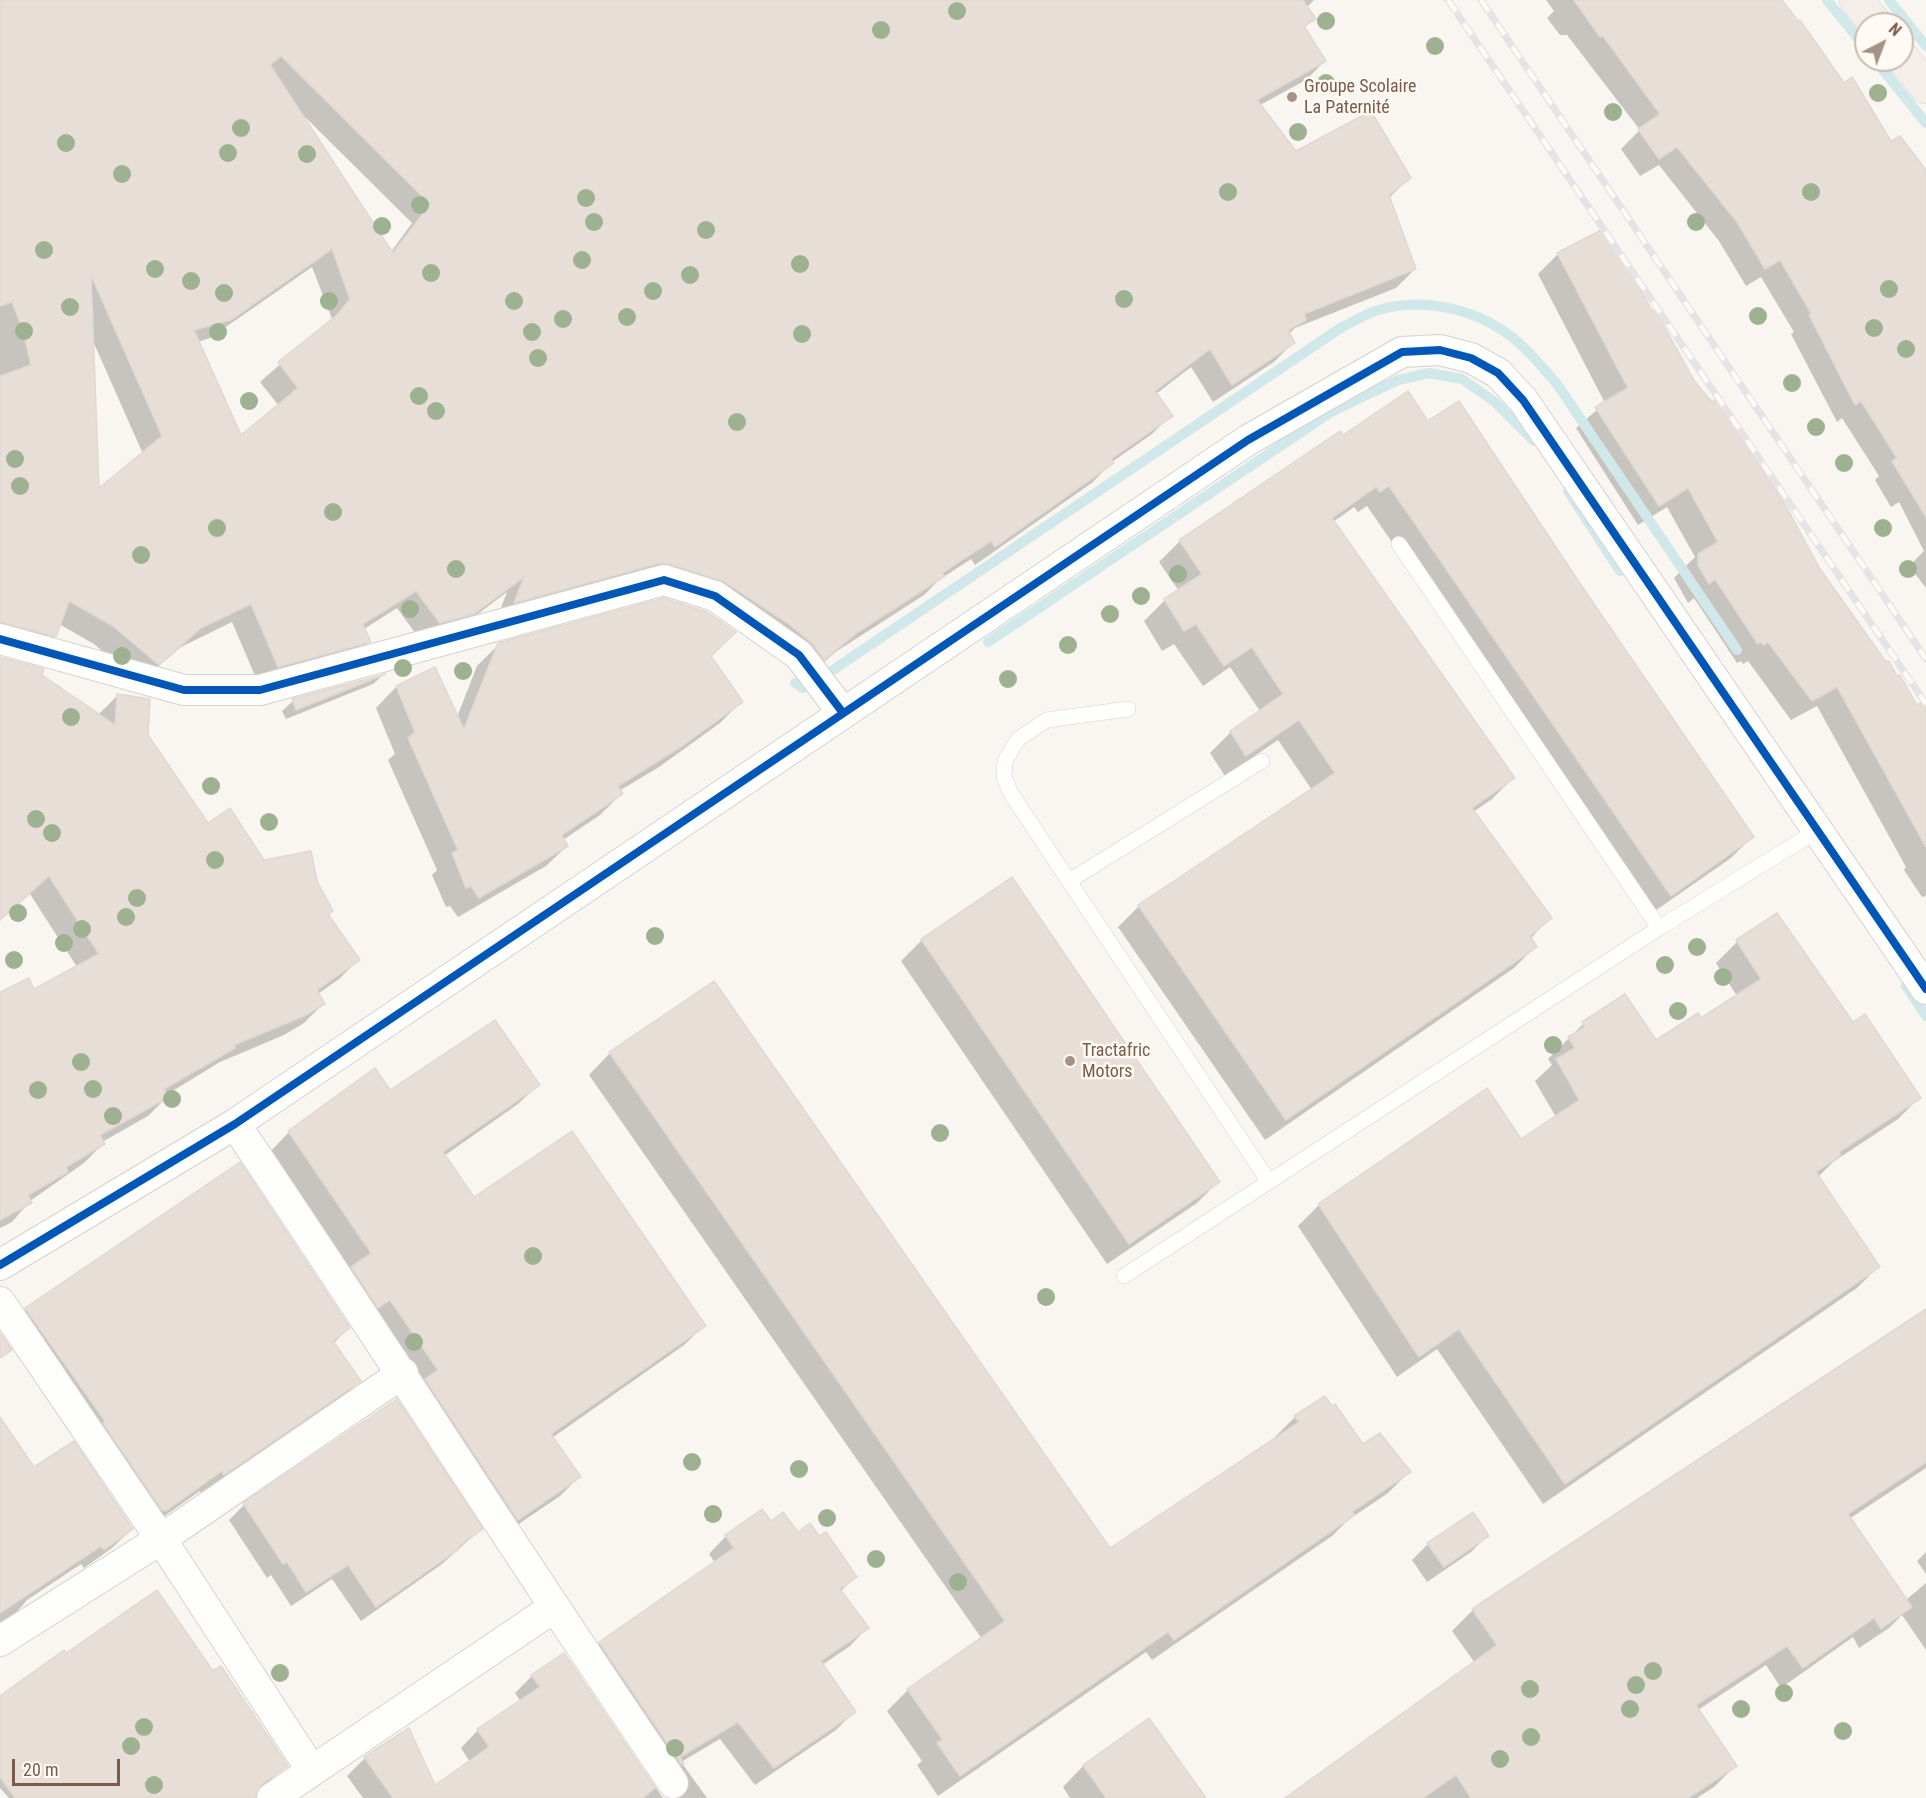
<!DOCTYPE html>
<html>
<head>
<meta charset="utf-8">
<style>
  body { margin:0 }
  #map { position:relative; width:1926px; height:1798px; overflow:hidden; background:#f9f5f0; font-family:"Roboto Condensed",sans-serif }
  canvas { display:block }
  .north { position:absolute; left:1854px; top:12px; width:60px; height:60px; box-sizing:border-box; background:#fffaf3; border:2px solid #cabbb1; border-radius:50%; rotate:42deg; font-size:16px; font-weight:700; line-height:24px; text-align:center; color:#7a5c4d }
  .north::after { content:''; display:block; margin:auto; width:21px; height:27px; background:#a69286; clip-path:polygon(50% 0,100% 100%,50% 72%,0 100%) }
  .scale { position:absolute; left:12px; top:1759px; width:108px; height:27px; box-sizing:border-box; border:3px solid #7a5c4d; border-top:0; padding-left:8px; font-size:18px; line-height:21px; white-space:nowrap; color:#7a5c4d; -webkit-text-stroke:4px #fffaf3; paint-order:stroke }
</style>
</head>
<body>
<div id="map">
<canvas width="1926" height="1798"></canvas>
<div class="north">N</div>
<div class="scale">20 m</div>
</div>
<script>
const g = document.querySelector('canvas').getContext('2d');
g.lineJoin = 'round';
function fillPath(path, color) {
  g.fillStyle = color;
  g.fill(path, 'evenodd');
}
function stroke(path, color, width, dash) {
  g.strokeStyle = color;
  g.lineWidth = width;
  g.lineCap = dash ? 'butt' : 'round';
  g.setLineDash(dash || []);
  g.stroke(path);
}
function label(font, color, halo, rows, align = 'center') {
  g.font = font + ' "Roboto Condensed",sans-serif';
  g.lineWidth = 5;
  g.setLineDash([]);
  g.textBaseline = 'middle';
  g.strokeStyle = halo;
  g.fillStyle = color;
  for (const [text, x, y, turn = 0] of rows) {
    g.save();
    g.translate(x, y);
    g.rotate((+turn || 0) * Math.PI / 180);
    g.textAlign = isNaN(turn) ? turn : align;
    if (halo) g.strokeText(text, 0, 0);
    g.fillText(text, 0, 0);
    g.restore();
  }
}
fillPath(new Path2D(`
  M0 0H1314L1306 8 1314 18 1304 28 1325 61 1306 80 1260 105 1296 153 1409 178 1389 198 1415 269 1396 288 1295 328 1288 335 1293 343 1274 362 1213 402 1191 367 1156 394 1171 415 1152 434 1112 462 1093 482 975 565 971 559 939 580 924 595 837 651 805 678 706 600 649 582 496 621 507 592 454 632 421 641 397 608 364 629 370 641 351 660 259 685 232 622 181 647 139 683 94 644 59 624 55 636 36 655 0 645ZM302 114 412 223 391 252 301 115ZM312 267 332 319 260 382 279 406 240 438 198 342 210 338ZM92 339 143 454 98 491Z
  M1546 0H1780L1890 144 1926 172V588L1909 566 1924 551 1899 502 1891 507 1875 480 1879 476 1842 418 1837 422 1791 334 1794 332 1761 277 1746 286 1719 241 1659 165 1640 176 1621 149 1640 130 1567 35H1560L1547 18 1554 11Z
  M1558 254 1694 383 1926 724V896L1922 897 1904 870 1906 867 1817 706 1791 720 1748 661 1743 664 1741 661 1737 663 1694 598 1688 603 1674 578 1695 557 1667 507 1638 525 1576 428 1605 403 1538 274Z
  M1427 424 1582 589 1752 837 1731 858 1649 915 1367 506 1358 512 1354 507 1333 522 1513 778 1492 799 1473 812 1550 918 1530 939 1535 947 1514 968 1265 1140 1118 927 1139 906 1312 790 1278 740 1225 776 1210 753 1231 732 1260 711 1230 667 1203 686 1174 644 1162 651 1144 621 1165 600 1179 591 1159 562 1180 541 1342 437Z
  M499 644 710 656 741 702 720 723 659 767 619 791 621 794 600 815 563 840 567 846 546 866 458 917 450 906 446 907 432 875 437 870 388 760 395 754 376 708 396 687 434 669 457 717 477 666Z
  M0 657 42 670 41 675 98 715 117 696 208 825 263 862 316 882 327 915 358 960 339 979 318 994 323 1004 304 1023 284 1035 220 1062 166 1095 167 1097 148 1116 102 1142 103 1144 84 1163 30 1201 12 1222 0 1228V993L33 991 77 967 30 894 0 920Z
  M381 677 373 684 286 719 282 711 293 701Z
  M1777 915 1852 1024 1919 1098 1898 1119 1833 1162 1818 1177 1878 1267 1857 1288 1543 1504 1437 1349 1397 1377 1298 1226 1319 1205 1521 1141 1556 1117 1535 1081 1552 1065 1548 1059 1583 1024 1655 1042 1701 1020 1737 996 1716 963 1737 942Z
  M922 940 1218 1182 1197 1203 1107 1264 901 961Z
  M610 1053 1109 1550 1274 1438 1295 1417 1363 1447 1409 1472 1388 1493 1348 1520 1332 1536 1152 1660 1146 1652 938 1796 917 1765 922 1761 887 1711 908 1690 982 1639 589 1075Z
  M538 1085 518 1104 444 1156 474 1199 704 1326 684 1345 552 1438 579 1477 560 1496 498 1538 270 1152 289 1132 390 1092Z
  M26 1309 348 1328 333 1344 359 1381 338 1402 203 1495 200 1491 143 1531 5 1330Z
  M1926 1311V1468L1849 1519 1906 1600 1926 1583V1650L1902 1615 1889 1628 1859 1648 1853 1637 1781 1688 1766 1665 1698 1710 1735 1766 1714 1787 1697 1798H1287L1475 1663 1452 1631 1473 1610Z
  M0 1419 34 1469 132 1529 112 1548 84 1568 81 1564 27 1600 10 1620 0 1626Z
  M244 1505 481 1529 442 1564 361 1621 332 1579 291 1606 271 1575 267 1578 229 1520Z
  M771 1523 797 1534 818 1538 855 1577 840 1592 867 1628 850 1646 822 1665 854 1712 836 1730 755 1785 720 1739 681 1762 707 1798H671L670 1792 582 1661 600 1643 715 1563 709 1554 726 1536Z
  M1487 1536 1471 1552 1427 1582 1412 1560 1428 1544Z
  M1926 1552V1574L1917 1561Z
  M66 1655 213 1673 286 1766 255 1794V1798H9L0 1788V1698Z
  M564 1655 663 1798H363L347 1776 365 1758 409 1730 434 1787 470 1762 461 1748 478 1730 521 1702 515 1693 532 1676Z
  M1149 1720 1204 1798H1070L1063 1787 1083 1766Z`), '#0003');
stroke(new Path2D(`
  M1827 0 1866 48
  M1889 0 1926 46
  M1875 60 1926 123
  M1568 491 1620 571
  M988 642 1331 412 1398 380 1429 373 1462 379 1495 402 1534 441
  M795 683 803 688 818 680 1342 327C1353 322 1364 315 1375 311 1424 295 1482 310 1519 343 1533 355 1545 371 1557 384L1737 650
  M1906 986 1926 1016`), '#d0e8ea', 10);
const building = new Path2D(`
  M0 0H1303L1316 19 1304 26 1326 61 1257 100 1296 151 1371 111 1411 178 1389 195 1416 269 1304 314 1306 320 1288 330 1295 343 1232 385 1210 349 1155 391 1173 416 1111 459 1114 463 995 547 991 541 942 573 945 576 858 632 824 660 813 644 789 624 725 582 669 564 660 563 514 603 524 577 474 614 440 623 416 591 363 624 371 642 278 667 251 604 201 628 159 665 113 626 69 601 56 637 0 622V376L31 365 23 330 12 302 0 306ZM281 56 430 204 393 253 270 65ZM332 249 350 299 336 316 278 362 298 388 241 435 194 330 231 320ZM91 275 162 436 99 488Z
  M1574 0H1782L1798 21 1800 20 1844 83 1852 77 1891 141 1900 136 1926 170V517L1892 461 1897 458 1861 401 1855 405 1809 315 1811 313 1780 260 1765 269 1737 222 1677 147 1659 159 1638 129 1660 114 1603 36 1600 37Z
  M1601 230 1628 268 1652 311 1655 310 1695 382 1712 402 1716 399 1786 506 1820 569 1886 662 1889 661 1897 676 1900 675 1917 705 1926 701V847L1837 687 1812 701 1768 642 1764 645 1761 642 1758 644 1715 579 1709 584 1698 565V554L1718 542 1688 488 1659 506 1595 407 1628 388 1557 253Z
  M1408 391 1428 421 1459 401 1583 588 1754 837 1671 896 1389 486 1380 492 1376 487 1332 518 1515 778 1472 808 1552 918 1530 936 1537 947 1286 1120 1138 905 1335 773 1299 720 1246 756 1230 731 1283 694 1252 647 1224 666 1196 624 1184 631 1164 599 1202 574 1179 540 1340 431 1343 435Z
  M664 598 707 612 736 632 711 656 743 702 682 746 618 786 623 794 562 835 568 846 479 898 471 886 466 888 452 853 458 850 408 738 415 732 396 686 435 667 464 729 498 643Z
  M0 657 44 669 42 675 115 725 117 694 150 699 148 735 208 823 230 808 264 860 311 851 317 881 333 911 328 914 360 960 317 990 325 1004 304 1016 234 1045 235 1048 164 1089 169 1097 100 1135 105 1144 66 1167 68 1172 28 1195 32 1203 0 1220V992L29 978 34 989 99 954 49 876 0 920Z
  M386 674 296 710 292 699Z
  M1012 877 1220 1182 1129 1244 921 939Z
  M1777 913 1853 1022 1865 1014 1921 1098 1839 1152 1841 1155 1816 1172 1880 1267 1565 1484 1459 1329 1419 1357 1318 1204 1487 1088 1521 1139 1579 1100 1556 1059 1575 1048 1568 1037 1585 1027 1582 1022 1625 994 1656 1040 1698 1013 1701 1018 1761 979 1736 940Z
  M714 981 1110 1548 1299 1422 1294 1416 1325 1396 1332 1406 1335 1404 1363 1444 1380 1433 1411 1472 1352 1512 1355 1515 1174 1640 1168 1632 960 1776 937 1743 943 1740 907 1689 1005 1621 609 1052Z
  M495 1020 540 1085 443 1152 474 1197 572 1131 706 1326 551 1434 581 1477 518 1520 425 1379 438 1370 390 1300 378 1308 351 1267 371 1253 288 1131 375 1068 390 1090Z
  M240 1162 350 1328 333 1341 361 1381 224 1475 222 1471 166 1511 162 1510 103 1423 105 1421 25 1308Z
  M1926 1309V1462L1848 1514 1912 1607 1881 1629 1874 1618 1803 1668 1787 1646 1696 1705 1737 1766 1688 1798H1471L1456 1775 1423 1798H1285L1497 1645 1472 1609Z
  M0 1333 12 1350 0 1358Z
  M397 1399 483 1529 458 1547 459 1549 376 1607 348 1565 306 1592 287 1562 283 1564 243 1503Z
  M0 1417 34 1467 74 1441 133 1529 104 1550 101 1546 0 1613Z
  M762 1509 771 1521 783 1512 798 1532 810 1523 819 1536 826 1532 857 1577 840 1589 869 1628 821 1661 856 1712 774 1768 738 1722 680 1757 684 1764 682 1765 599 1642 734 1548 725 1535Z
  M1473 1512 1489 1536 1444 1567 1427 1543Z
  M157 1590 213 1671 221 1666 288 1766 262 1784 255 1798H15L0 1777V1696L64 1650 66 1653Z
  M564 1653 655 1788 643 1798H393L364 1757 409 1728 435 1785 489 1747 477 1729 540 1687 531 1675Z
  M1149 1718 1206 1798H1106L1083 1765Z`);
fillPath(building, '#e6ded7');
stroke(building, '#e2d8d2', 1.5);
const lane = new Path2D(`
  M1399 544 1659 928
  M1262 761 1069 881 1269 1182
  M1069 881 1010 792 1004 776 1005 761 1018 739 1047 720 1128 709
  M1124 1276 1659 928 1818 830`);
const street = new Path2D(`
  M0 639 184 690H260L664 580 715 596 799 655 843 713
  M235 1124C383 1343 524 1565 673 1783
  M0 1265 235 1124 1248 440 1402 352 1440 350 1471 358 1498 373 1523 400 1926 989
  M0 1302 161 1539 312 1771
  M0 1641 161 1539 403 1373
  M272 1798 553 1608`);
const primary = new Path2D(`
  M1856 0 1876 24
  M1902 57 1926 87`);
stroke(lane, '#d7d1cb', 16);
stroke(street, '#d7d1cb', 32);
stroke(primary, '#dad1cc', 34);
stroke(lane, '#fefefd', 15);
stroke(street, '#fefefd', 30);
stroke(primary, '#f3eee8', 33);
const rail = new Path2D(`
  M1448 0 1926 704
  M1481 0 1926 659`);
stroke(rail, '#e6e3e7', 7);
stroke(rail, '#fffaf3', 4.5, [14]);
stroke(new Path2D(`
  M0 639 184 690H260L664 580 715 596 799 655 843 713
  M0 1265 235 1124 1248 440 1402 352 1440 350 1471 358 1498 373 1523 400 1926 989`), '#0057b8', 8);
g.fillStyle = '#9eb190';
for (const [x, y] of [
  [957,11],
  [1326,21],
  [881,30],
  [1435,46],
  [1326,83],
  [1878,93],
  [1613,112],
  [241,128],
  [1298,132],
  [66,143],
  [228,153],
  [307,154],
  [122,174],
  [1228,192],
  [1811,192],
  [586,198],
  [420,205],
  [594,222],
  [1696,222],
  [382,226],
  [706,230],
  [44,250],
  [582,260],
  [800,264],
  [155,269],
  [431,273],
  [690,275],
  [191,281],
  [1889,289],
  [653,291],
  [224,293],
  [1124,299],
  [329,301],
  [514,301],
  [70,307],
  [1758,316],
  [627,317],
  [563,319],
  [1874,328],
  [24,331],
  [218,332],
  [532,332],
  [802,334],
  [1906,349],
  [538,358],
  [1792,383],
  [419,396],
  [249,401],
  [436,411],
  [737,422],
  [1816,427],
  [15,459],
  [1844,463],
  [20,486],
  [333,512],
  [217,528],
  [1883,528],
  [141,555],
  [456,569],
  [1908,569],
  [1178,574],
  [1141,596],
  [410,609],
  [1110,614],
  [1068,645],
  [122,656],
  [403,668],
  [463,671],
  [1008,679],
  [71,717],
  [211,786],
  [36,819],
  [269,822],
  [52,833],
  [215,860],
  [137,898],
  [18,913],
  [126,917],
  [82,929],
  [655,936],
  [64,943],
  [1697,947],
  [14,960],
  [1665,965],
  [1723,977],
  [1678,1011],
  [1553,1045],
  [81,1062],
  [93,1089],
  [38,1090],
  [172,1099],
  [113,1116],
  [940,1133],
  [533,1256],
  [1046,1297],
  [414,1342],
  [692,1462],
  [799,1469],
  [713,1514],
  [827,1518],
  [876,1559],
  [958,1582],
  [1653,1671],
  [280,1673],
  [1636,1685],
  [1530,1689],
  [1784,1693],
  [1630,1709],
  [1741,1709],
  [144,1727],
  [1843,1731],
  [1531,1737],
  [131,1746],
  [675,1748],
  [1500,1759],
  [154,1785]
]) {
  g.beginPath();
  g.arc(x, y, 9, 0, 2 * Math.PI);
  g.fill();
}
for (const [x, y, r, color] of [
  [1292,97,6,"#a69286"],
  [1070,1061,6,"#a69286"]
]) {
  const dot = new Path2D();
  dot.arc(x, y, r, 0, 2 * Math.PI);
  g.fillStyle = color;
  g.fill(dot);
  stroke(dot, '#fffaf3', 2);
}
label('18px', '#7a5c4d', '#fffaf3', [
  ["Groupe Scolaire",1304,87],
  ["La Paternité",1304,108],
  ["Tractafric",1082,1051],
  ["Motors",1082,1072]
], 'left');
</script>
</body>
</html>
